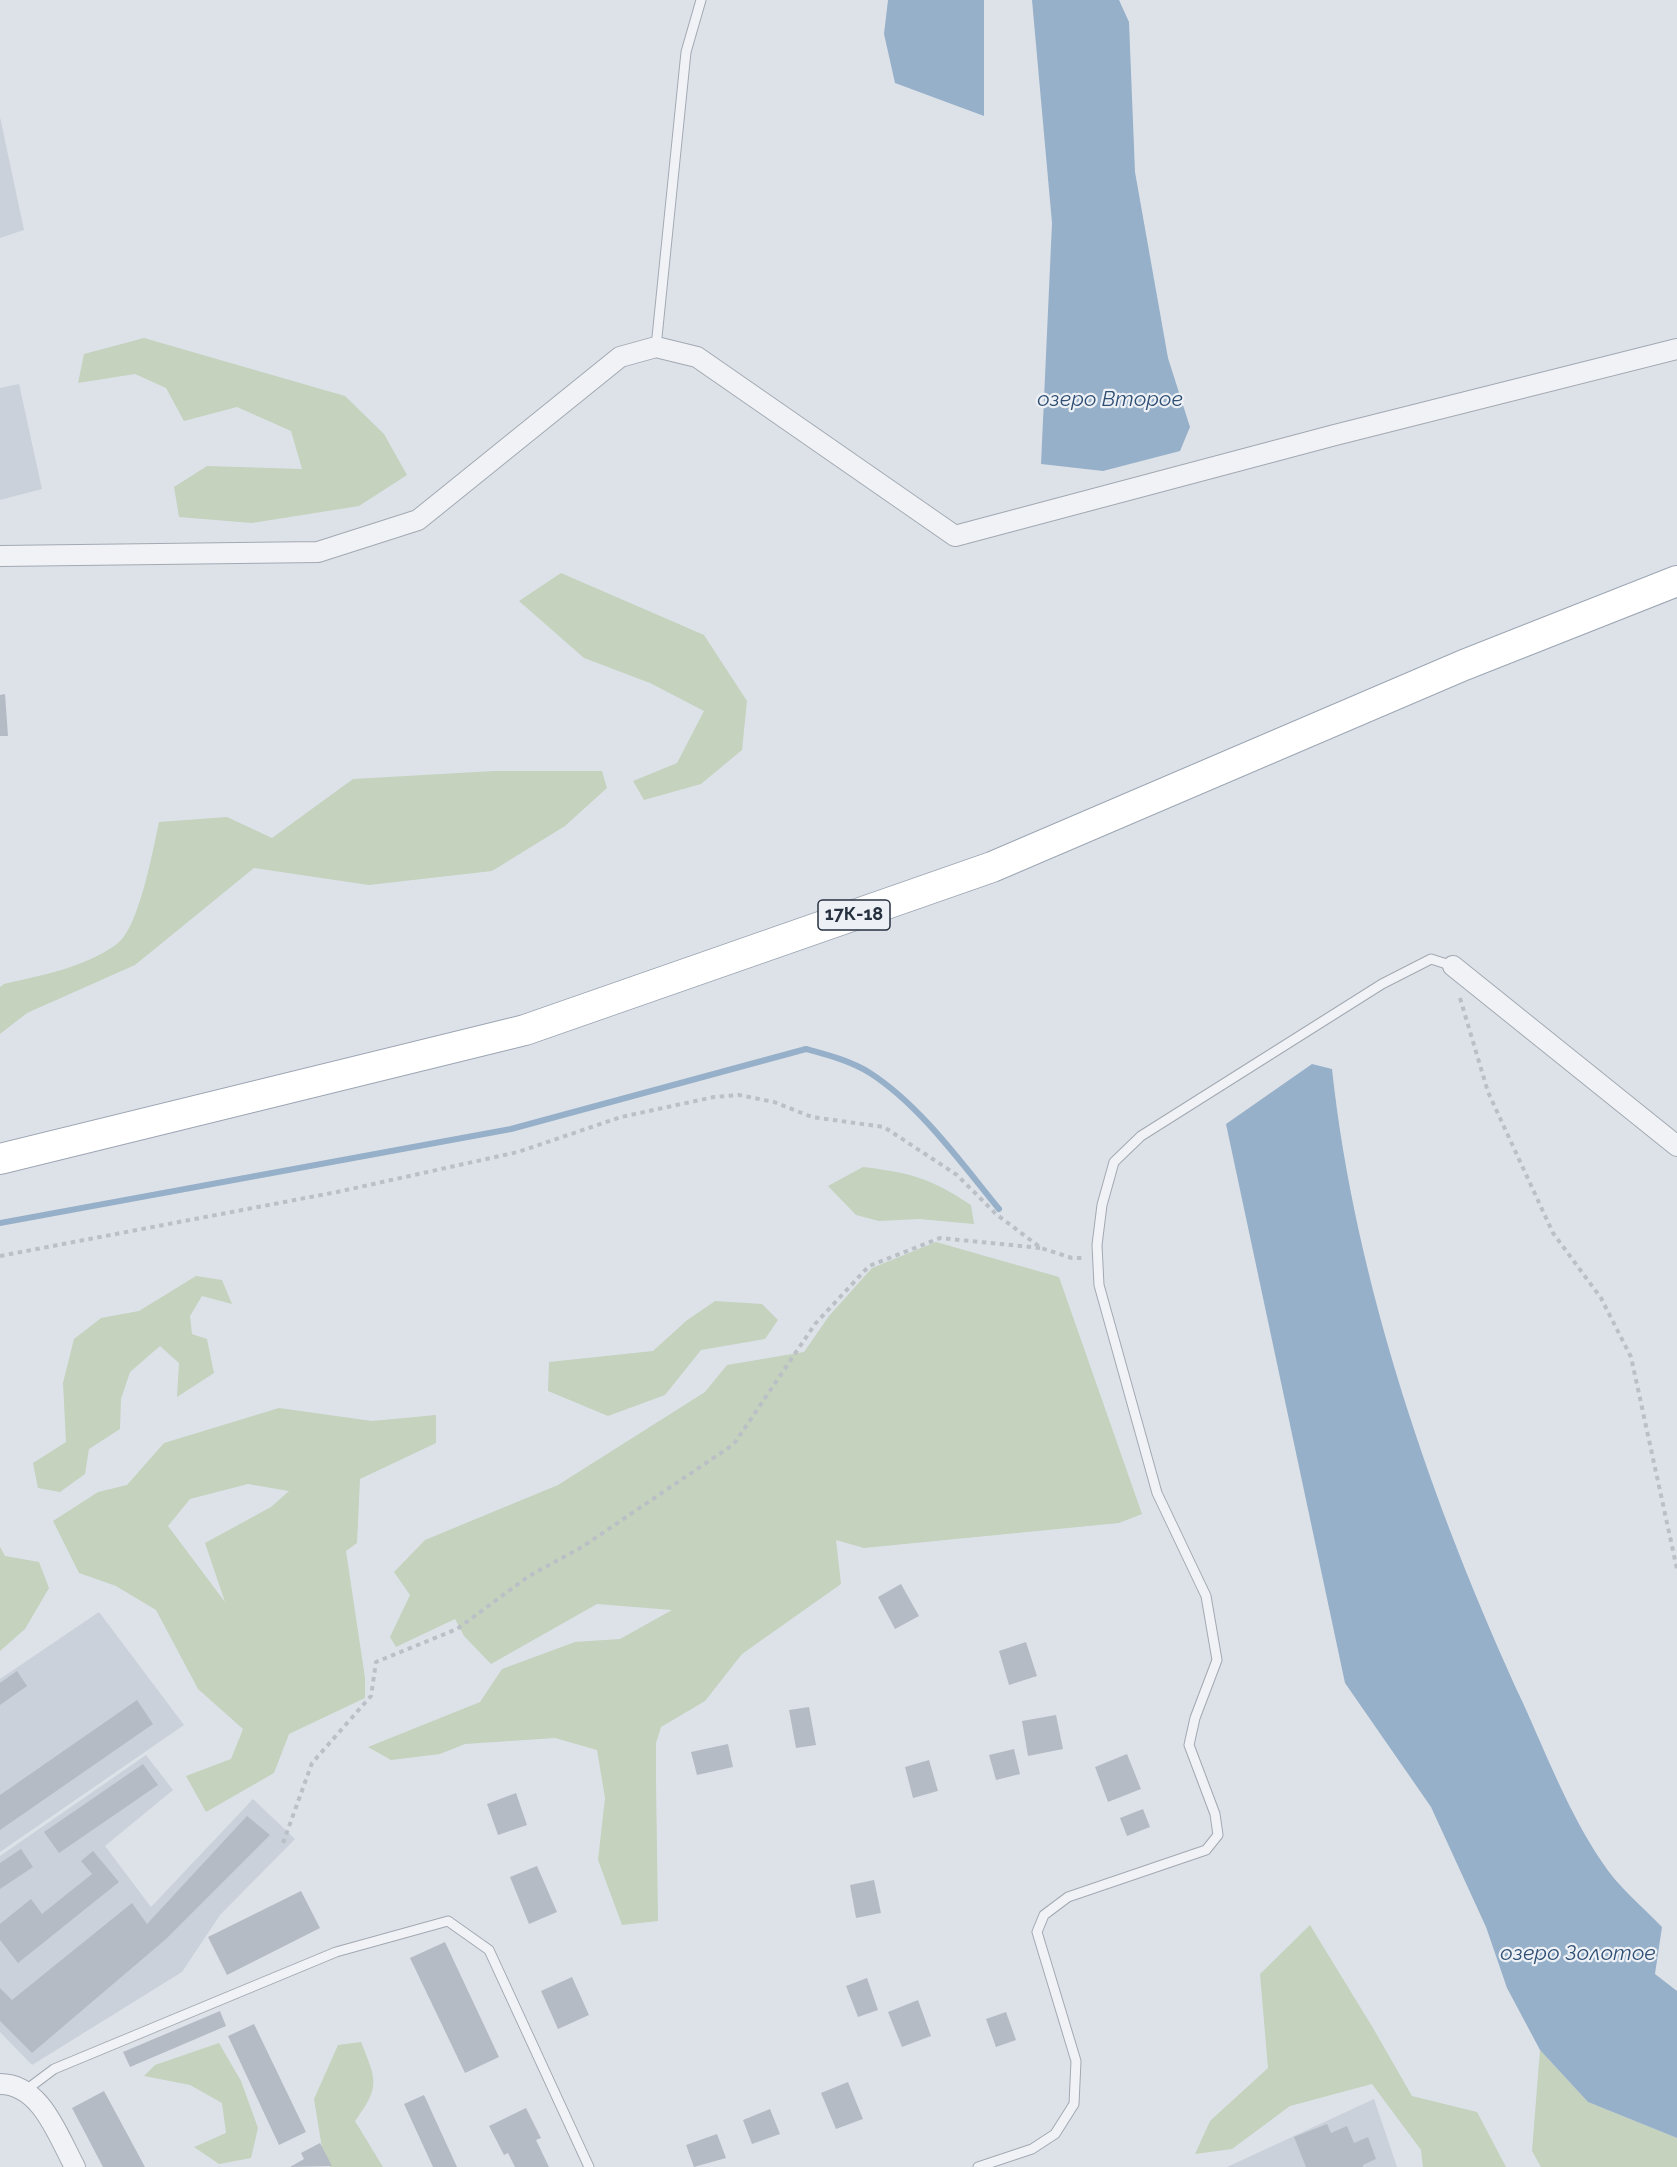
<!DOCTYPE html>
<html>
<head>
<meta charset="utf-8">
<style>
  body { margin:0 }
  canvas { display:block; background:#dde2e8 }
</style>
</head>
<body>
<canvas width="1677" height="2167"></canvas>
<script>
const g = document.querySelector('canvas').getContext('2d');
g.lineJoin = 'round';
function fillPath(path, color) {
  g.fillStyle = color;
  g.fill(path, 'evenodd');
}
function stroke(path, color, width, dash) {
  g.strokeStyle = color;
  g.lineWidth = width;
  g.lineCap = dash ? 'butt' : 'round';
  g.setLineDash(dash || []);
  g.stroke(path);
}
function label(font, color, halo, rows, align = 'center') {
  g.font = font + ' Raleway,sans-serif';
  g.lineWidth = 4.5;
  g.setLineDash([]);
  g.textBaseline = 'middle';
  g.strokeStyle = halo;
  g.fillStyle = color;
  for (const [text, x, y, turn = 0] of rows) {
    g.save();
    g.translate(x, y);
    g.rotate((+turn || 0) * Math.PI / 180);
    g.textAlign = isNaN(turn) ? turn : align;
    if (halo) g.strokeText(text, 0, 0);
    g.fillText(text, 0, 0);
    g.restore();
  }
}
fillPath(new Path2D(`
  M0 117 24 230 0 238Z
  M19 384 42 489 0 500V388Z
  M99 1612 184 1725 0 1852V1679Z
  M146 1755 173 1790 105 1846 151 1907 253 1799 295 1839 220 1915 182 1972 32 2065 0 2032V1856Z
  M1374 2099 1397 2167H1227Z`), '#cbd1da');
fillPath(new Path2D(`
  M144 338 345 396 384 434 407 475 359 506 252 523 179 517 174 487 207 466 302 469 291 431 237 407 184 421 166 388 135 374 78 383 84 354Z
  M561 573 704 635 747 701 742 750 701 784 644 800 633 781 677 763 704 711 650 683 584 658 519 601Z
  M494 771H602L607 788 565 826 492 871 369 885 254 868 135 965 27 1013 0 1034V987L4 984C42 975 84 968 117 944 139 928 153 850 159 822L227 817 272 838 353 779Z
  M863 1167C912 1173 930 1178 971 1205L974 1224 919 1219 879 1221 856 1215 828 1186Z
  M936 1242 1059 1277 1142 1514 1119 1523 864 1548 836 1540 841 1584 742 1654 705 1701 661 1727 656 1743V1780L658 1921 622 1925 598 1860 605 1798 597 1750 555 1738 465 1744 440 1754 391 1760 368 1747 480 1702 502 1669 575 1642 620 1639 672 1610 597 1604 491 1664 464 1636 455 1619 396 1647 390 1637 410 1595 394 1572 425 1540 558 1485 705 1392 727 1365 804 1352 829 1316 872 1268Z
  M196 1276 222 1280 232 1304 202 1296 190 1316 192 1334 207 1339 214 1373 177 1397 179 1363 160 1346 130 1372 121 1399 120 1429 89 1449 85 1474 60 1492 38 1488 33 1463 66 1442 63 1383 74 1339 101 1318 139 1311Z
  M715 1301 762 1304 778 1320 765 1339 701 1350 665 1395 608 1416 548 1391 549 1362 653 1351 686 1321Z
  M279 1408 372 1421 436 1415V1443L360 1479 357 1543 346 1551 365 1678V1698L289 1734 274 1773 206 1812 186 1776 231 1759 243 1729 198 1689 156 1610 116 1586 79 1573 53 1521 98 1492 127 1485 164 1443ZM248 1484 289 1491 271 1507 205 1543 225 1602 168 1526 190 1499Z
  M0 1547 5 1556 39 1562 49 1588 25 1629 0 1651Z
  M1310 1925 1373 2028 1412 2096 1477 2112 1506 2167H1423L1421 2150 1372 2084 1290 2106 1232 2149 1195 2154 1210 2121 1268 2068 1260 1974Z
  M361 2042C376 2080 381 2086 355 2121L383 2167H330L322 2148 314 2099 338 2045Z
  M219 2043 241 2081 258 2128 251 2158 219 2164 194 2147 226 2133 222 2103 190 2085 144 2076 155 2065Z
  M1540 2050 1588 2102 1677 2138V2167H1541L1532 2151Z`), '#c4d2be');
fillPath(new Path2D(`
  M888 0H984V116L895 83 884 34Z
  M1032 0H1119L1129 22 1135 172 1168 358 1190 427 1180 451 1103 471 1041 464 1052 223Z
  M1312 1064 1332 1069C1355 1283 1433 1508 1523 1703 1547 1756 1569 1813 1602 1862 1617 1886 1643 1907 1662 1927L1655 1974 1677 1991V2138L1588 2102 1540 2050 1507 1988 1486 1927 1431 1807 1345 1683 1226 1124Z`), '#97b0c9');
stroke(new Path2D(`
  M0 1223 511 1129 806 1049C828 1055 851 1061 870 1073 920 1105 962 1164 999 1209`), '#97b0c9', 6);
fillPath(new Path2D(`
  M5 694 8 736H0V695Z
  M901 1584 919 1616 895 1629 878 1597Z
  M1026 1642 1037 1676 1009 1685 999 1651Z
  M17 1671 27 1686 0 1705V1683Z
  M137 1700 153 1724 0 1830V1795Z
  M809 1707 816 1745 796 1748 789 1710Z
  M1056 1715 1063 1749 1028 1756 1022 1721Z
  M728 1744 733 1767 697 1775 691 1752Z
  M1014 1749 1020 1774 996 1780 989 1755Z
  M1127 1754 1141 1789 1108 1802 1095 1767Z
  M929 1760 938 1791 913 1798 905 1767Z
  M143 1764 158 1785 59 1853 44 1832Z
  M516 1793 527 1825 498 1835 487 1804Z
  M1143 1809 1150 1827 1127 1836 1120 1818Z
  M247 1816 270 1835 166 1939 32 2053 0 2021V1988L12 2000 132 1903 147 1924Z
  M21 1849 33 1867 0 1889V1863Z
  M93 1851 119 1882 18 1963 0 1940V1924L31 1899 42 1914 92 1874 81 1861Z
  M537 1866 557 1912 529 1924 510 1877Z
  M874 1880 881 1913 856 1918 850 1885Z
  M301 1891 320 1928 227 1975 208 1937Z
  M445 1942 499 2057 465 2073 410 1958Z
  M572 1977 589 2015 558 2029 541 1991Z
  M867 1978 878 2010 858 2017 846 1986Z
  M918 2000 931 2036 902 2047 888 2012Z
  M220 2011 226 2026 130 2067 123 2052Z
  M1006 2012 1016 2040 996 2047 986 2019Z
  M254 2024 306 2132 279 2145 228 2036Z
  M848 2082 863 2119 836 2129 821 2093Z
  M104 2091 145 2167H103L72 2108Z
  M424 2095 457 2167H433L404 2104Z
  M526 2108 541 2138 536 2140 549 2167H515L508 2153 504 2155 489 2126Z
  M770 2109 780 2134 752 2144 743 2120Z
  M1327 2124 1331 2133 1347 2126 1354 2143 1368 2137 1376 2159 1363 2165V2167H1306L1294 2137Z
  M717 2134 726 2158 694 2167 686 2145Z
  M320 2143 332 2166 290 2167 304 2159 301 2153Z`), '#b5bbc5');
const lane = new Path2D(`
  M656 347 686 52 701 0
  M26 2090 54 2069 336 1952 448 1921 489 1950 589 2167
  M978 2167 1032 2149 1055 2134 1074 2104 1076 2061 1037 1932 1044 1915 1068 1897 1206 1850 1218 1835 1215 1814 1189 1745 1195 1718 1217 1660 1206 1596 1157 1493 1099 1285 1097 1245 1102 1205 1114 1162 1141 1136 1382 984 1431 959 1453 966`);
const street = new Path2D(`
  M0 556 318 552 418 520 620 357 656 347 697 357 955 536 1335 435 1677 349
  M1453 966 1677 1146
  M0 2084C41 2084 58 2136 75 2167`);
const primary = new Path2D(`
  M0 1159 525 1030 992 867 1464 665 1677 581`);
stroke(lane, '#a2a9b2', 11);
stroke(street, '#a2a9b2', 22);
stroke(primary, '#9ca6b4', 32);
stroke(new Path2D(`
  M1460 998 1488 1092 1553 1233 1601 1298 1631 1357 1677 1569
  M0 1256 337 1192 518 1152 621 1117 714 1097 739 1095 774 1102 812 1117 884 1127 957 1175 996 1214 1041 1248 1072 1258H1085
  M283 1843 312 1763 371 1696 376 1662 457 1629 529 1576 582 1547 734 1444 815 1324 869 1266 940 1238 1041 1248`), '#bbc0c6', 4, [4.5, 4.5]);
stroke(lane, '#f0f2f6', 9);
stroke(street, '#f0f2f6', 20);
stroke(primary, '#fff', 30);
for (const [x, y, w] of [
  [854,915,72]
]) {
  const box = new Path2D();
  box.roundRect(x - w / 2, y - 15, w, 30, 4.5);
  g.fillStyle = '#edf1f5';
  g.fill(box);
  stroke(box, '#26303f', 1.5);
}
label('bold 18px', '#26303f', null, [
  ["17К-18",854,915]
]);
label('italic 21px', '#2f4f74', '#edf1f5', [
  ["озеро Второе",1110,400],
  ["озеро Золотое",1578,1954]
]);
</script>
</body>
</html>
